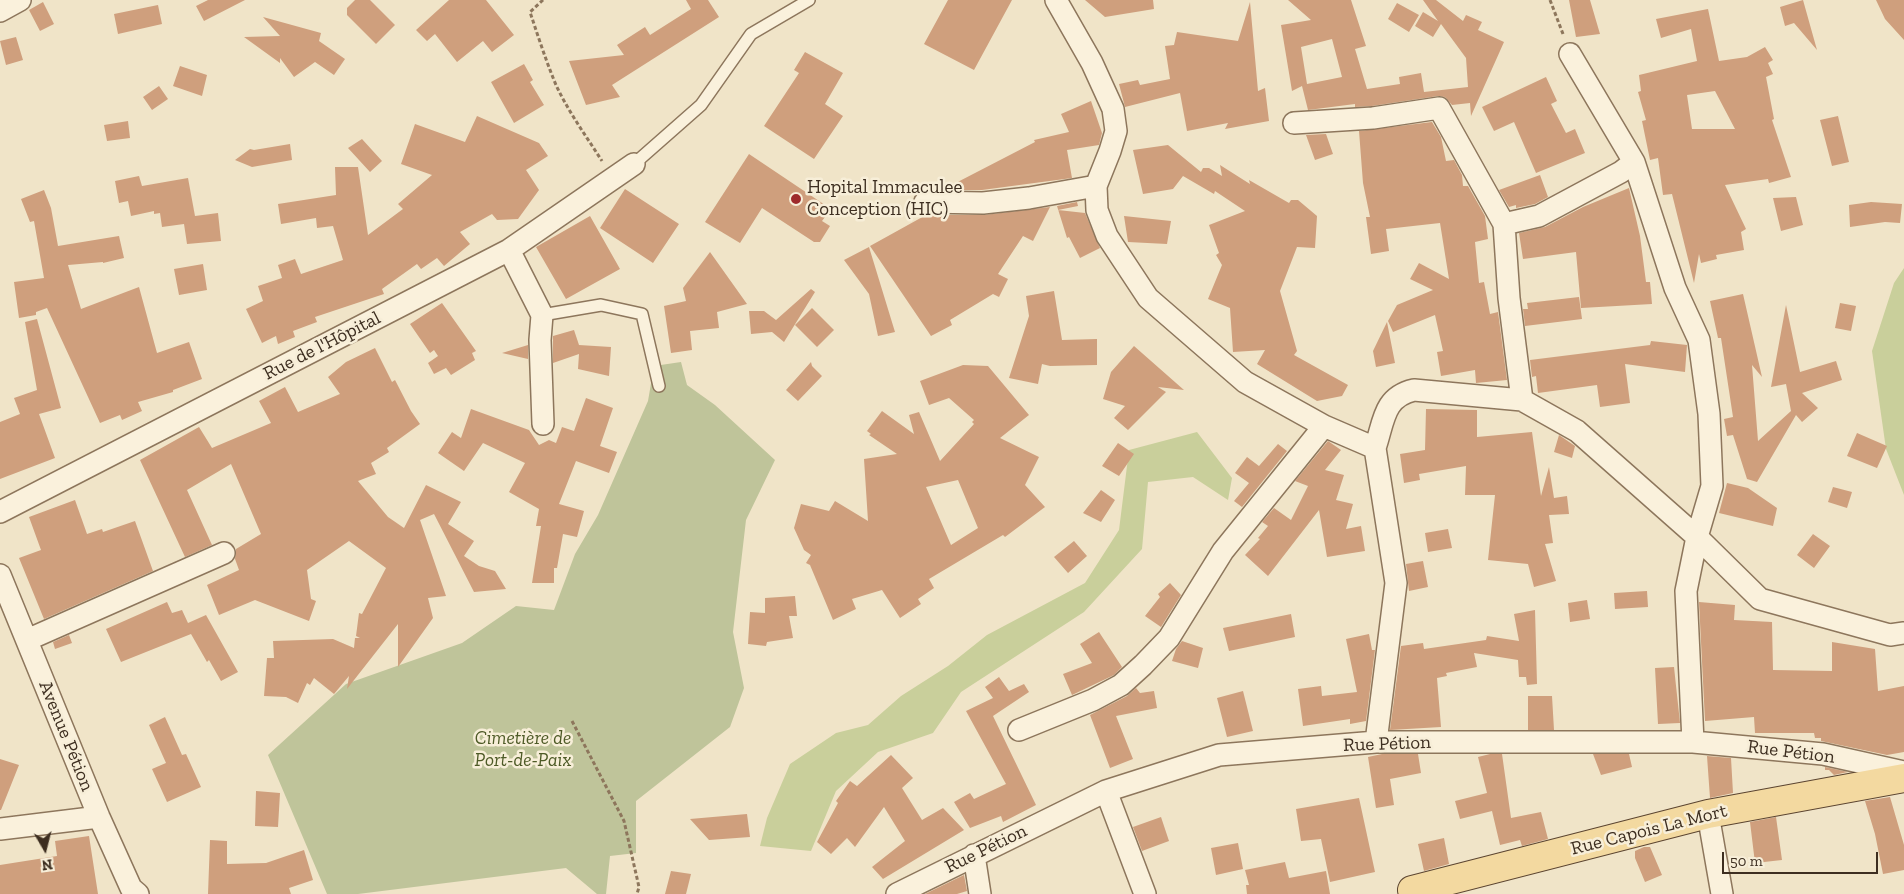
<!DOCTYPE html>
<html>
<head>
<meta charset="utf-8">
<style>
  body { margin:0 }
  #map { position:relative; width:1904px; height:894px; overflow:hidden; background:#f0e4c8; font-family:"Zilla Slab",serif }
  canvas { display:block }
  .north { position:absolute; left:20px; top:824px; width:50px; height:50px; -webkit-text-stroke:4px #f7eed8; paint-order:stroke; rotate:172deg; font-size:14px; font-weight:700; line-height:20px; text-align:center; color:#3d2e20 }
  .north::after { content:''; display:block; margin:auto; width:18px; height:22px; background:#3d2e20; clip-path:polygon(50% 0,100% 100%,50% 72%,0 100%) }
  .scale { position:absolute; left:1722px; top:852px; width:156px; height:22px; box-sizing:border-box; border:2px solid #3d2e20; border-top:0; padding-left:6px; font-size:15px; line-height:18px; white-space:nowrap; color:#3d2e20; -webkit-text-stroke:4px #f7eed8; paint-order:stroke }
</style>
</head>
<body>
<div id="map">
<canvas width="1904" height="894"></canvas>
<div class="north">N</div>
<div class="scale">50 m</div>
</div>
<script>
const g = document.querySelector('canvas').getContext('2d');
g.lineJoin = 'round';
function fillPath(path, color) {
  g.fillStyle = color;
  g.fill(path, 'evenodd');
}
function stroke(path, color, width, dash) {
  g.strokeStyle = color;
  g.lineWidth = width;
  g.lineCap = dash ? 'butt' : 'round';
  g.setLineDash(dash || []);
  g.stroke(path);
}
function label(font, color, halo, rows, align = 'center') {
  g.font = font + ' "Zilla Slab",serif';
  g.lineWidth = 5;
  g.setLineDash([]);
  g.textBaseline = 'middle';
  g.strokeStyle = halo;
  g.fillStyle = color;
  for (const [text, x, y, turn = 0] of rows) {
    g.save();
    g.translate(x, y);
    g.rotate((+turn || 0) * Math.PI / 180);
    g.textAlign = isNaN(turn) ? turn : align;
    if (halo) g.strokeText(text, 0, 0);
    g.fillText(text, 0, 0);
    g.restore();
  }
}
fillPath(new Path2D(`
  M1904 268V495L1886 449 1872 351 1894 283Z
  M1197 432 1232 478 1228 500 1193 477 1148 482 1142 549 1084 612 961 692 933 733 878 752 836 791 811 851 760 846 767 818 790 764 836 733 868 725 901 696 948 666 987 635 1085 583 1119 530 1129 450Z`), '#c9cf9b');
fillPath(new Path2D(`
  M681 362 687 385 715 405 775 460 746 520 733 632 744 688 730 727 636 801V853L610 856 606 894H597L566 868 358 894H327L268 755 346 684 462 643 516 606 554 610 575 554 598 515 648 401 654 366Z`), '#bfc49a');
fillPath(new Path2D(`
  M208 0H245L204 21 196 6Z
  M355 0H370L395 25 376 44 347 15V8Z
  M449 0H486L514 35 492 52 483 41 457 62 435 34 427 41 416 30Z
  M686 0H708L719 17 612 85 620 97 586 105 569 61 624 55 617 45 645 27 650 35 691 9Z
  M948 0H1012L974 70 924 44Z
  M1085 0H1153L1154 9 1105 17Z
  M1288 0H1351L1366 46 1355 49 1367 89 1400 84 1399 77 1421 73 1424 92 1468 87 1466 58 1441 24 1433 37 1415 26 1423 12 1438 21 1423 0H1436L1463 21 1466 15 1482 22 1478 30 1504 42 1471 116 1470 103 1452 105 1445 97 1438 96 1372 106 1355 107V104L1308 110 1302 86 1292 91 1281 25 1311 20ZM1332 39 1342 77 1307 84 1301 47Z
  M1569 0H1590L1600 34 1576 37Z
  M1803 0 1817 50 1794 23 1785 26 1780 7Z
  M1876 0H1904V40L1885 19Z
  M43 2 54 24 40 31 29 10Z
  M1250 2 1258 91 1265 88 1269 121 1225 129 1228 123 1187 131 1180 93 1125 107 1119 84 1138 80 1140 85 1170 79 1165 46 1174 45 1177 32 1238 41Z
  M1397 3 1419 15 1409 32 1388 19Z
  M158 5 162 24 118 34 114 14Z
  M1708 9 1719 61 1747 57 1765 47 1773 60 1768 63 1773 74 1766 77 1774 119 1772 120 1791 177 1769 183 1768 179 1725 185 1746 229 1741 232 1744 250 1716 255 1717 259 1701 263 1699 254 1694 283 1672 194 1663 195 1658 158 1650 160 1642 121 1646 120 1638 92 1641 91 1639 75 1697 61 1691 29 1661 38 1656 19ZM1715 91 1735 129H1692L1687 95Z
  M263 17 321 33 319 41 345 59 334 75 315 62 294 77 280 58V63L244 37 280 36Z
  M16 37 23 60 6 65 0 41Z
  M805 52 843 73 825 104 843 116 814 159 764 126 799 73 794 70Z
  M524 64 533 80 530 82 544 105 514 123 491 82Z
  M180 66 207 75 202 96 173 86Z
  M1546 77 1557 101 1551 104 1566 133 1575 129 1585 153 1536 173 1514 122 1494 131 1482 107Z
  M159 86 168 99 152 110 143 97Z
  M1091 101 1102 133 1099 145 1067 150 1072 178 982 190H950L946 188 1035 142 1034 140 1069 132 1061 114Z
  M477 116 539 143 548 156 526 170 539 190 518 219 497 220 492 214 460 232 470 244 444 266 437 258 421 269 417 264 382 289 384 294 315 317 317 322 293 331 295 337 278 344 276 336 262 343 246 309 263 301 258 286 282 278 278 265 295 259 301 274 343 260 333 226 317 228 316 218 281 224 278 204 336 195 335 167H358L368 235 403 209 398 204 432 175 401 164 415 124 465 142Z
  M1838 116 1849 162 1832 166 1820 120Z
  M128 121 130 138 107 141 104 125Z
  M1432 122 1441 137 1446 161 1454 160 1462 175 1463 186H1468L1485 216 1488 239 1475 242 1479 283 1484 282 1490 314 1498 312 1507 380 1476 383 1475 370 1441 376 1437 352 1443 351 1435 315 1393 332 1388 321 1397 305 1433 290 1410 279 1419 263 1449 279 1440 223 1386 229 1389 251 1371 254 1366 217H1370L1363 183 1359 131Z
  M1326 134 1333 154 1315 160 1306 135Z
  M362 139 382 161 370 172 348 148Z
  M290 144 292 160 252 167 235 160 250 149 254 150Z
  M1168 145 1201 172 1203 168H1209L1222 176 1220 165 1250 184 1249 180 1289 203 1291 200H1298L1317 216 1315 248 1297 247 1280 291 1297 351 1294 355 1348 385 1342 396 1317 401 1304 393 1257 364 1265 350 1233 352 1230 308 1208 299 1222 265 1216 255 1219 253 1209 225 1245 211 1215 191 1214 194 1183 176 1173 189 1143 194 1133 150Z
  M749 154 831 209 822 221 830 226 820 242H814L762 208 740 243 705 222Z
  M1540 175 1548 197 1535 204 1516 208V205L1509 207 1499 190Z
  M139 176 142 186 188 178 195 216 218 213 221 241 187 244 184 224 162 227 160 213 154 214V211L131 216 128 201 119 203 115 181Z
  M1629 188 1640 236 1646 282H1650L1652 304 1581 308 1576 252 1523 259 1519 233 1545 227 1583 207Z
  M625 189 679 224 653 263 600 228Z
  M44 190 51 208 58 246 119 236 124 258 103 263V262L68 265 81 309 139 287 157 353 189 342 202 379 173 390V392L138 402 142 411 122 420 120 415 100 423 47 308 36 312V315L19 318 14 282 44 278 34 221 30 222 21 199Z
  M1796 197 1803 225 1781 231 1773 198Z
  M1077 202 1078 206 1058 210 1085 213 1100 248 1080 258 1069 237 1067 238 1057 206Z
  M1871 202 1902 204 1900 223 1885 222 1850 227 1849 205Z
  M1050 207 1033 241 1023 236 998 274 1008 279 999 297 993 294 950 320 952 325 931 336 870 246 926 215H984Z
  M590 216 620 269 566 299 536 247Z
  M1124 216 1171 221 1167 244 1128 242Z
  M869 247 895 332 878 336 869 294 844 260Z
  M710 252 747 304 717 312 719 328 690 331 692 350 671 353 664 306 686 301 683 288Z
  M203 264 207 290 179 295 174 269Z
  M811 289 815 292 784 342 772 332 751 334 749 311H764L776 320Z
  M1054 291 1062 340 1097 339V365L1050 366 1042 364 1038 384 1009 378 1029 316 1026 296Z
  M1743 294 1762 377 1752 365 1758 441 1791 411 1786 384 1771 387 1786 305 1800 372 1836 361 1842 380 1802 393 1818 408 1802 422 1796 415 1757 482 1747 479 1733 435 1727 436 1724 419 1733 417 1721 338H1718L1710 301Z
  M1579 297 1582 319 1525 326 1523 309H1528L1527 303Z
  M442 303 476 351 472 353 475 360 451 375 446 368 434 374 428 363 438 356 434 350 430 353 410 324Z
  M1840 303 1856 306 1851 331 1835 328Z
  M812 308 834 330 817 347 795 325Z
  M37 319 61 408 39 414 55 458 0 479V422L20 414 14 398 37 390 25 322Z
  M1387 322 1395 363 1376 367 1373 351Z
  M574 330 579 345 611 347 609 376 578 369 579 354 553 363V336Z
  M1651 341 1687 345 1685 372 1625 364 1630 403 1600 407 1597 385 1538 393 1536 376 1532 377 1530 360 1650 345Z
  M528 345V359L502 353Z
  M1134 346 1184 390 1158 387 1166 392 1128 430 1114 418 1125 406 1103 399 1111 372Z
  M375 348 392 382 395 380 411 411 420 424 387 448 389 452 371 463 376 474 358 481 388 517 404 528 426 485 461 502 448 524 474 541 464 556 479 566 495 571 506 589 474 592 434 514 420 520 446 596 428 598 433 618 398 667V624L347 689 349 676 334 694 314 678 310 685 307 683 298 703 286 697 264 696 267 658H274L273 641 333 639 354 648 355 638H360L356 636 359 613 362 614 386 568 349 541 307 570 311 599 316 601 309 621 255 600 219 615 207 585 239 570 235 559 236 549 261 534 231 464 187 490 212 545 185 557 140 460 199 427 212 448 271 423 259 401 285 387 298 412 340 394 328 377 346 362Z
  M811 362 812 366 822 376 798 401 786 390Z
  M963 365 988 366 1029 415 1000 438 1039 457 1025 485 1045 507 1005 537 1003 535 929 579 934 588 918 599 921 604 900 618 882 590 852 599 856 609 833 620 810 565 806 563 811 555 804 550 794 528 801 504 829 511 835 501 868 521 864 459 897 454 869 435 871 434 867 431 882 411 914 434 909 415 919 412 940 461 974 424 972 422 974 420 949 398 929 405 920 381ZM958 480 978 528 951 545 926 487Z
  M586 398 613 408 600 446 617 452 609 473 576 461 559 504 584 511 577 537 563 534 557 568H554V583H532L541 526H536L539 509 509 492 525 463 483 443 464 471 438 453 452 432 461 438 471 409 529 430 539 445 549 440 556 443 562 427 574 431Z
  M1426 409 1477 410V437L1532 432 1541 496 1549 467 1554 498 1567 496 1569 514 1549 515 1553 543 1545 544 1556 581 1534 587 1528 564 1488 560 1495 495H1465L1466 466 1419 474 1420 480 1404 483 1400 454 1425 450Z
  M1857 433 1887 446 1877 468 1847 456Z
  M1559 435 1575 446 1572 458 1554 452Z
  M1328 441 1341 450 1325 470 1344 475 1336 500 1353 504 1346 529 1361 526 1365 551 1327 557 1319 510 1268 576 1245 555 1260 539 1258 538 1268 526 1262 522 1274 508 1291 520 1308 486 1295 481Z
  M1118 443 1134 454 1119 476 1102 466Z
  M1278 444 1287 451 1242 507 1234 501 1249 483 1235 473 1247 457 1259 466Z
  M1727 483 1748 488 1777 508 1773 526 1719 513Z
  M1833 487 1852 492 1847 508 1828 502Z
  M1101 490 1115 500 1101 522 1083 513Z
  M75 500 87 534 102 529 103 532 135 521 153 571 44 619 19 558 41 550 29 517Z
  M1448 529 1452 548 1428 552 1425 533Z
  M1813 534 1830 546 1814 568 1797 555Z
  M1074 541 1087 556 1068 573 1054 557Z
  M1423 561 1428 587 1409 591 1406 564Z
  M1170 583 1181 595 1161 627 1145 616 1160 597 1158 594Z
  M1647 591 1648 607 1615 609 1614 593Z
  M795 596 797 616H789L793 638 767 642 766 646 748 644 750 612 765 613V598Z
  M1587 600 1590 619 1570 622 1568 603Z
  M167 602 172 613 182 610 188 623 206 615 238 672 221 681 209 660 207 662 191 634 121 662 106 629Z
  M1699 602 1735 605 1734 620 1772 622 1773 670 1832 671V642L1875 649 1878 691 1904 686V752L1887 755 1821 741V738H1815L1814 733H1755L1754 717 1705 721Z
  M1535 610 1537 684 1527 685 1526 677H1519L1518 660 1474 653 1477 667 1446 673 1447 676 1437 678 1441 727 1390 730 1401 646 1423 643 1424 649 1486 640 1487 636 1519 641 1514 614Z
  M1291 614 1295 637 1229 651 1223 628Z
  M1099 632 1122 667 1114 675 1072 695 1063 674 1092 663 1080 644Z
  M1369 634 1372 650H1375L1366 721 1350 724V719L1303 726 1298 689 1321 686 1322 696 1357 692 1346 639Z
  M69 635 72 643 55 649 53 642Z
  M1182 641 1203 648 1198 668 1172 661 1176 649Z
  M1674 667 1680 723 1658 724 1655 668Z
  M999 677 1009 691 1024 684 1029 692 993 716 1036 805 1003 822 1001 816 970 828 954 802 970 793 974 799 1006 784 966 711 993 698 985 687Z
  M1136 688 1140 693 1154 691 1157 708 1116 716 1133 759 1110 768 1090 715 1127 696Z
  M1243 691 1253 731 1227 737 1217 698Z
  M1528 696H1552L1554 730H1528Z
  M165 717 182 755 186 754 201 787 167 802 152 769 166 763 149 725Z
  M1382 754H1418L1421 773 1390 779 1394 805 1376 808 1368 757Z
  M1490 754H1502L1511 818 1541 812 1548 839 1522 846 1520 840 1500 845 1492 811 1460 819 1455 801 1487 793 1478 757Z
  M1593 754H1629L1632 767 1601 775Z
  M891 755 913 778 902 788 922 820 943 808 964 830 883 879 872 867 905 841 884 807 855 847 847 838 831 854 817 842 838 803 836 801 850 781 857 786Z
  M1707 756 1731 758 1733 793 1710 798Z
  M0 759 19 765 1 810H0Z
  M1825 767 1848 772 1834 775 1829 770H1825Z
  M256 791 280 793 278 827 255 826Z
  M1890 797 1904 845V870L1883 874 1875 834 1865 801Z
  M1359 798 1375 872 1330 882 1321 839 1301 841 1296 809Z
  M747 814 750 837 709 840 690 819Z
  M1161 817 1169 841 1142 851 1133 827Z
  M1776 817 1782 860 1755 863 1750 822Z
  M89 836 98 894H0V865L57 856 55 841Z
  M1444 838 1449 864 1424 871 1418 844Z
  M210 840 227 841V864L266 863 304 850 313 880 289 888 291 894H208Z
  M1238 843 1243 869 1216 875 1211 848Z
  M1644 847H1650L1662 875 1645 882 1635 858V851Z
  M1285 862 1289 878 1326 871 1330 894H1247L1246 885H1249L1245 870Z
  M671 871 691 874 686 894H665Z
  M964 875 967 891 957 894H925Z`), '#cf9f7d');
const lane = new Path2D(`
  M634 164 701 105 751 34 809 0
  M542 315 601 305 642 314 659 386`);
const street = new Path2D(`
  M1056 0 1092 63 1113 109 1116 131 1110 151 1096 186 1097 210 1107 236 1148 298 1245 382 1324 426
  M0 11 20 0
  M1570 54 1634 162 1675 288 1699 340 1709 414 1712 486 1697 537 1686 591 1693 742
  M1294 123 1373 118 1439 108 1504 224 1509 298 1522 400
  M925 202 983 203 1029 198 1096 186
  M1504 224 1539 216 1621 172 1634 162
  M509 250 542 315 540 340 543 424
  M1375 448 1396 583 1376 742
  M0 512 509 250 634 164
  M0 575 99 817 131 888 138 894
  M27 640 224 553
  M1019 730 1093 700 1121 685 1143 665 1169 638 1223 551 1324 426 1375 448C1384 422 1383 397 1414 390L1522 400 1577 431 1697 537 1760 599 1890 635 1904 633
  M1106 791 1145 894
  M1708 814 1722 894
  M0 829 99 817
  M974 855 980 894
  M897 894 1106 791 1219 755 1376 742H1693L1823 754 1904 772`);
const primary = new Path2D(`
  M1414 894 1412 890 1708 814 1904 778`);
stroke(lane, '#8d765c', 14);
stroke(street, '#8d765c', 24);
stroke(primary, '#5b4430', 30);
stroke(new Path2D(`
  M543 0 530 12C538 36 546 61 556 85 568 111 586 136 602 161
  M1550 0 1563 34
  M572 721 624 821 639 887 637 894`), '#8d765c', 3, [4, 2.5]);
stroke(lane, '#faf1dc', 11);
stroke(street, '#faf1dc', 21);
stroke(primary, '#f3d9a0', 28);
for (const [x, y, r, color] of [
  [796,199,6,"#9e2a2b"]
]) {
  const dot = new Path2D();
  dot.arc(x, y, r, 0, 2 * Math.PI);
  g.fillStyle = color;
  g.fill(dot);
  stroke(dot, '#f7eed8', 2);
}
label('19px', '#3d2e20', '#f7eed8', [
  ["Hopital Immaculee",807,188],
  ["Conception (HIC)",807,210]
], 'left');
label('19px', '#3d2e20', '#f7eed8', [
  ["Rue de l'Hôpital",322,346,-27],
  ["Avenue Pétion",66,736,68],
  ["Rue Pétion",1387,744,-2],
  ["Rue Pétion",1791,752,7],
  ["Rue Capois La Mort",1649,830,-14],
  ["Rue Pétion",986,849,-26]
]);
label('italic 19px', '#4d5a26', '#f7eed8', [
  ["Cimetière de",523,739],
  ["Port-de-Paix",523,761]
]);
</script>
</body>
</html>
